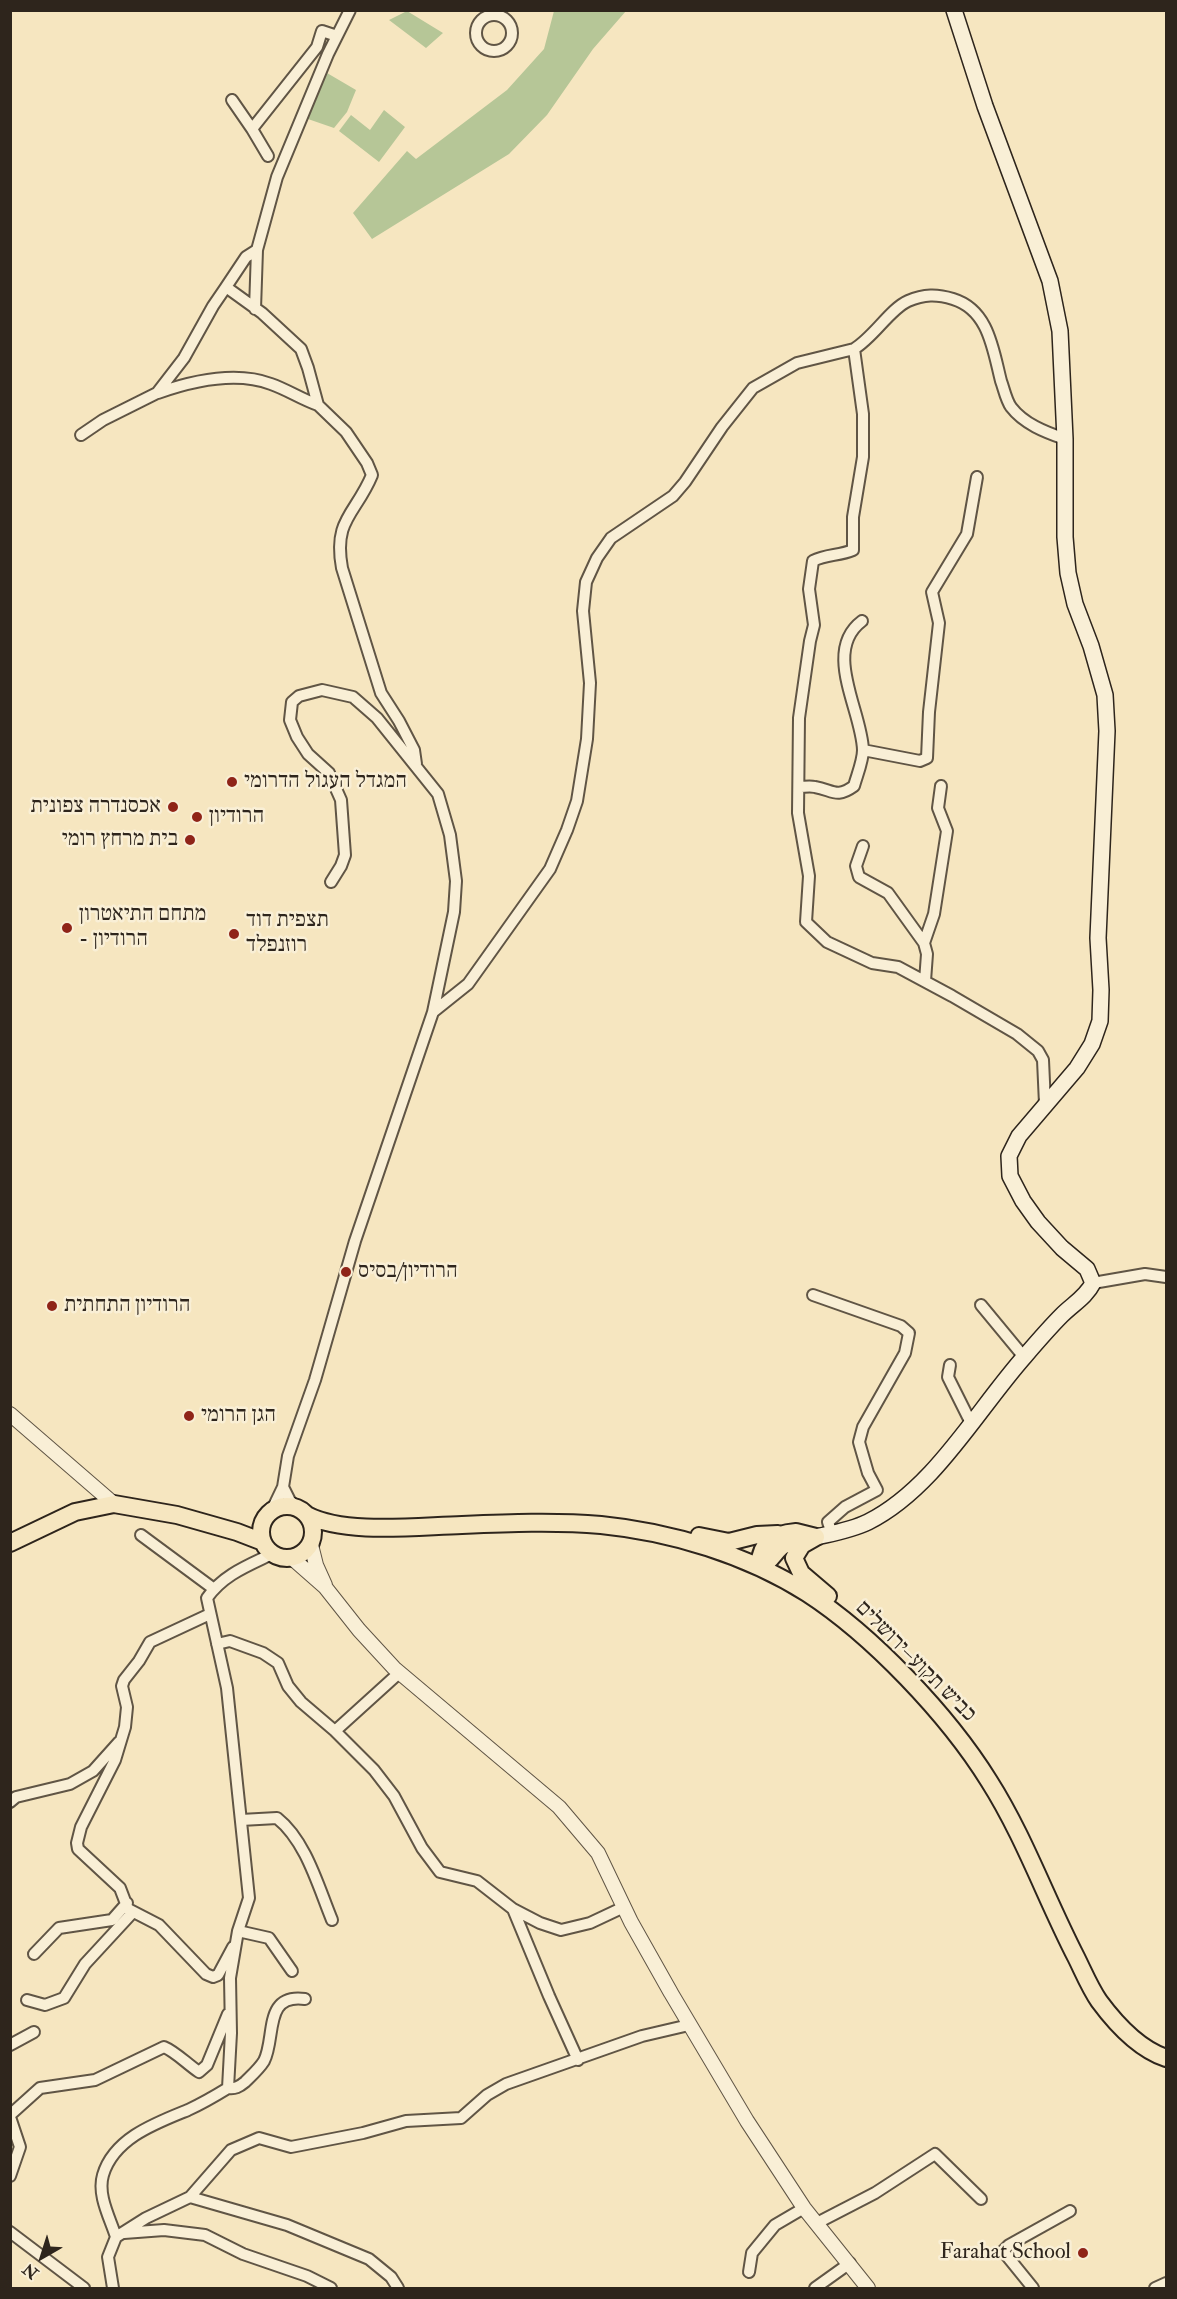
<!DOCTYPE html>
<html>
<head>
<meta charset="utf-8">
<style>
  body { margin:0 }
  #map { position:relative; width:1177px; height:2299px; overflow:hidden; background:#f6e6c0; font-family:"IM FELL Double Pica",serif }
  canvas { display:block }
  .frame { position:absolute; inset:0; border:12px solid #2e251c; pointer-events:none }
  .north { position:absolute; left:12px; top:2227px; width:60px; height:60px; -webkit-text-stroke:4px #f9efd6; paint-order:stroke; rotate:219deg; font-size:16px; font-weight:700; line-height:24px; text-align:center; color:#2e251c }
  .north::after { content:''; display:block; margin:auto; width:21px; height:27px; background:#2e251c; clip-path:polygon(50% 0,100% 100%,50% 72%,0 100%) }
</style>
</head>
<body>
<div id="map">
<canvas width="1177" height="2299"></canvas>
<div class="frame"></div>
<div class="north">N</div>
</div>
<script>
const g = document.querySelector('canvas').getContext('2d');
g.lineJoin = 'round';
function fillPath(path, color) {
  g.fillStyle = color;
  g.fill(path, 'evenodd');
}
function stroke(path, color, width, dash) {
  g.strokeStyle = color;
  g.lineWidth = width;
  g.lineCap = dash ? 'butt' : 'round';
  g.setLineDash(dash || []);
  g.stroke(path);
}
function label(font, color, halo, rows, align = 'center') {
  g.font = font + ' "IM FELL Double Pica","Frank Ruhl Libre",serif';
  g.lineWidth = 5;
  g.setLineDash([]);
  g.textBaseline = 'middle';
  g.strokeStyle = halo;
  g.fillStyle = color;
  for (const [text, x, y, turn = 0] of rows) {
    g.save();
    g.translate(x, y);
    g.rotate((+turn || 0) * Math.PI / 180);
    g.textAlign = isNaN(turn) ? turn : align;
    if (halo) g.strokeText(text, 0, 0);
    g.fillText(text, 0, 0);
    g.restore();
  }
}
fillPath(new Path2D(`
  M407 11 443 33 426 48 389 20Z
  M554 11H626L593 49 547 115 509 154 372 239 353 213 407 151 416 159 507 90 544 49Z
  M327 73 356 90 347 112 334 128 308 119Z
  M384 110 405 127 379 162 339 131 351 115 370 130Z`), '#b6c697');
const minor = new Path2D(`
  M476 33a18 18 0 1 1 36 0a18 18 0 1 1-36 0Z
  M232 100 252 129 268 156
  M252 129 317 47 322 31 337 36
  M226 287 246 257 257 250
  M255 309 257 250 277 177 328 54 350 10
  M158 393C192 381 236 371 271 384 288 390 301 399 318 405
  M81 435 103 420 157 393 184 358 213 306 226 287 262 313 301 349 308 368 318 405 346 432 367 463 372 475C356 514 333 519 342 568L381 693 399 721 414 750 416 764
  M863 750 920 761 927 758 929 712 939 623 932 592 967 534 977 477
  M799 787C804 787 810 786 815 787 833 790 836 799 854 786 857 775 863 761 863 750 862 711 822 651 862 621
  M863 846 856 866 859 877 888 893 924 943 927 954 925 981
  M924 943 934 914 947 831 938 808 941 786
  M433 1012 468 984 550 869 567 830 577 801 587 739 590 683 583 611 586 582 597 558 611 538 673 496 685 482 722 427 753 388 797 363 854 349
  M1045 1104 1043 1060 1038 1051 1017 1034 952 996 898 967 872 963 827 942 806 922 809 876 798 813 799 718 810 641 814 625 809 589 813 561C826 554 839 556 853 550V517L863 457V414L854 349C874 337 890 309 908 301 924 294 937 294 953 299 989 310 993 350 1001 381 1004 389 1006 400 1011 407 1024 424 1045 432 1065 439
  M1093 1283 1145 1274 1166 1277
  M813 1295 901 1326 909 1333 905 1353 863 1427 859 1442 868 1473 877 1490 845 1507 828 1522 832 1534
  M981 1305 1024 1357
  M950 1365 948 1377 971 1423
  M283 1487 290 1501 300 1510
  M271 1512 283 1487 288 1456 315 1380 355 1241 433 1012 454 912 456 881 450 835 438 794 377 718 353 697 322 690 299 696 292 702 290 720 297 737 308 754 329 773 341 800 345 855 341 866 331 882
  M141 1535 214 1589
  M210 1614 150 1642 139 1661 124 1680 122 1686 127 1707 125 1727 115 1760 81 1827 77 1843 78 1849 120 1888 128 1909 159 1925 206 1974 213 1977 218 1975 233 1947
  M217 1644 230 1641 263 1653 278 1663 288 1686 301 1702 335 1731 374 1770 394 1796 422 1848 440 1872 477 1881 513 1909 540 1923 561 1930 590 1923 624 1907
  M335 1731 399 1673
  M10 1802 16 1797 70 1784 93 1771 119 1742
  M241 1820 277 1818C306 1841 318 1886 332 1920
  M513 1909 549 1996 578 2060
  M238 1931 269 1938 292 1971
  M34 1954 59 1928 112 1920 127 1903
  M27 2000 45 2005 64 1998 85 1964 133 1912
  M10 2045 34 2032
  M228 2088C235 2089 239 2087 245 2082 251 2076 259 2069 264 2061 276 2038 263 1993 305 1999
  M10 2115 40 2088 95 2080 164 2047C176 2052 187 2064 199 2072L207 2065 228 2014
  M10 2117 20 2147 10 2176
  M190 2197 287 2225 369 2259 391 2277 398 2288
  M817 2223 875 2193 935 2154 981 2199
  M10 2232 84 2288
  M124 2233 164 2230 205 2235 243 2254 307 2276 331 2288
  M116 2237 146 2218 190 2197 231 2150 259 2138 291 2147 363 2133 406 2121 461 2118 487 2095 506 2084 642 2036 689 2025
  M749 2272 752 2253 775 2225 804 2208
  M113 2288 108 2257 116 2237C110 2218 97 2195 103 2175 114 2138 156 2123 188 2110 201 2104 215 2096 228 2088L231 2033 230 1978 238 1931 249 1898 227 1688 207 1598C223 1575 247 1566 272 1554
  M815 2288 850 2263
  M1033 2288 1003 2251 1009 2245 1070 2211
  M1155 2288 1166 2283`);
const tertiary = new Path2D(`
  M10 1414 114 1504
  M311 1545 316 1565 325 1585
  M292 1558 325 1587 359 1630 394 1668 559 1807 598 1853 631 1922 671 1993 747 2121 804 2208 868 2288`);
const secondary = new Path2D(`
  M816 1537C834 1533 852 1530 868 1522 934 1489 977 1410 1025 1356 1037 1342 1049 1328 1062 1315 1073 1304 1086 1297 1093 1283L1087 1269 1062 1248 1038 1222 1023 1201 1010 1176 1009 1156 1019 1136 1077 1068 1092 1044 1100 1021 1101 990 1098 938 1107 731 1105 695 1091 646 1075 604 1068 573 1065 537V439L1060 331 1050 281 985 106 954 10`);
const primary = new Path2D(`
  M261 1532a26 26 0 1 1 52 0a26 26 0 1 1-52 0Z
  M307 1515C345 1535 418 1526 462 1525 508 1523 555 1521 601 1525 672 1532 747 1555 807 1593 872 1635 948 1715 989 1781 1024 1836 1046 1899 1076 1957 1083 1971 1090 1988 1099 2001 1116 2024 1139 2049 1166 2058
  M796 1532 816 1537C804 1539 790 1540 781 1547 772 1555 772 1561 759 1566 761 1542 772 1534 796 1532Z
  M699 1536 729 1542 757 1535 778 1534
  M816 1537 802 1545 794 1558 801 1573 828 1596
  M10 1543 75 1512 114 1504 177 1515 237 1532 263 1542`);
stroke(minor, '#605545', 14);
stroke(tertiary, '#605545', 16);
stroke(secondary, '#2e251c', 18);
stroke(primary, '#2e251c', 20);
stroke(minor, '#f9efd6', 10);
stroke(tertiary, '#f9efd6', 14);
stroke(secondary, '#f9efd6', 15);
stroke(primary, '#f6e6c0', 16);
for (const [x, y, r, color] of [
  [232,782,6,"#8f2418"],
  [173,807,6,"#8f2418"],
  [197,817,6,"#8f2418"],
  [190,840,6,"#8f2418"],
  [67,928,6,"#8f2418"],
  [234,934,6,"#8f2418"],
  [346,1272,6,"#8f2418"],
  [52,1306,6,"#8f2418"],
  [189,1416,6,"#8f2418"],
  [1083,2253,6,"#8f2418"]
]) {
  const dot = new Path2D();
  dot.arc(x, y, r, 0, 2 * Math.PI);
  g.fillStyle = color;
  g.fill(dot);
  stroke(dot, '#f9efd6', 2);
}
label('22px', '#2e251c', '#f9efd6', [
  ["המגדל העגול הדרומי",244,782],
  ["אכסנדרה צפונית",161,807,"right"],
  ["הרודיון",209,817],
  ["בית מרחץ רומי",178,840,"right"],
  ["מתחם התיאטרון",79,915],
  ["- הרודיון",79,940],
  ["תצפית דוד",246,921],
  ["רוזנפלד",246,946],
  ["הרודיון/בסיס",358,1272],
  ["הרודיון התחתית",64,1306],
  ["הגן הרומי",201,1416],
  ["Farahat School",1071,2253,"right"]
], 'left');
label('22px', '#2e251c', '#f9efd6', [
  ["כביש תקוע–ירושלים",915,1662,45]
]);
</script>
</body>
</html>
